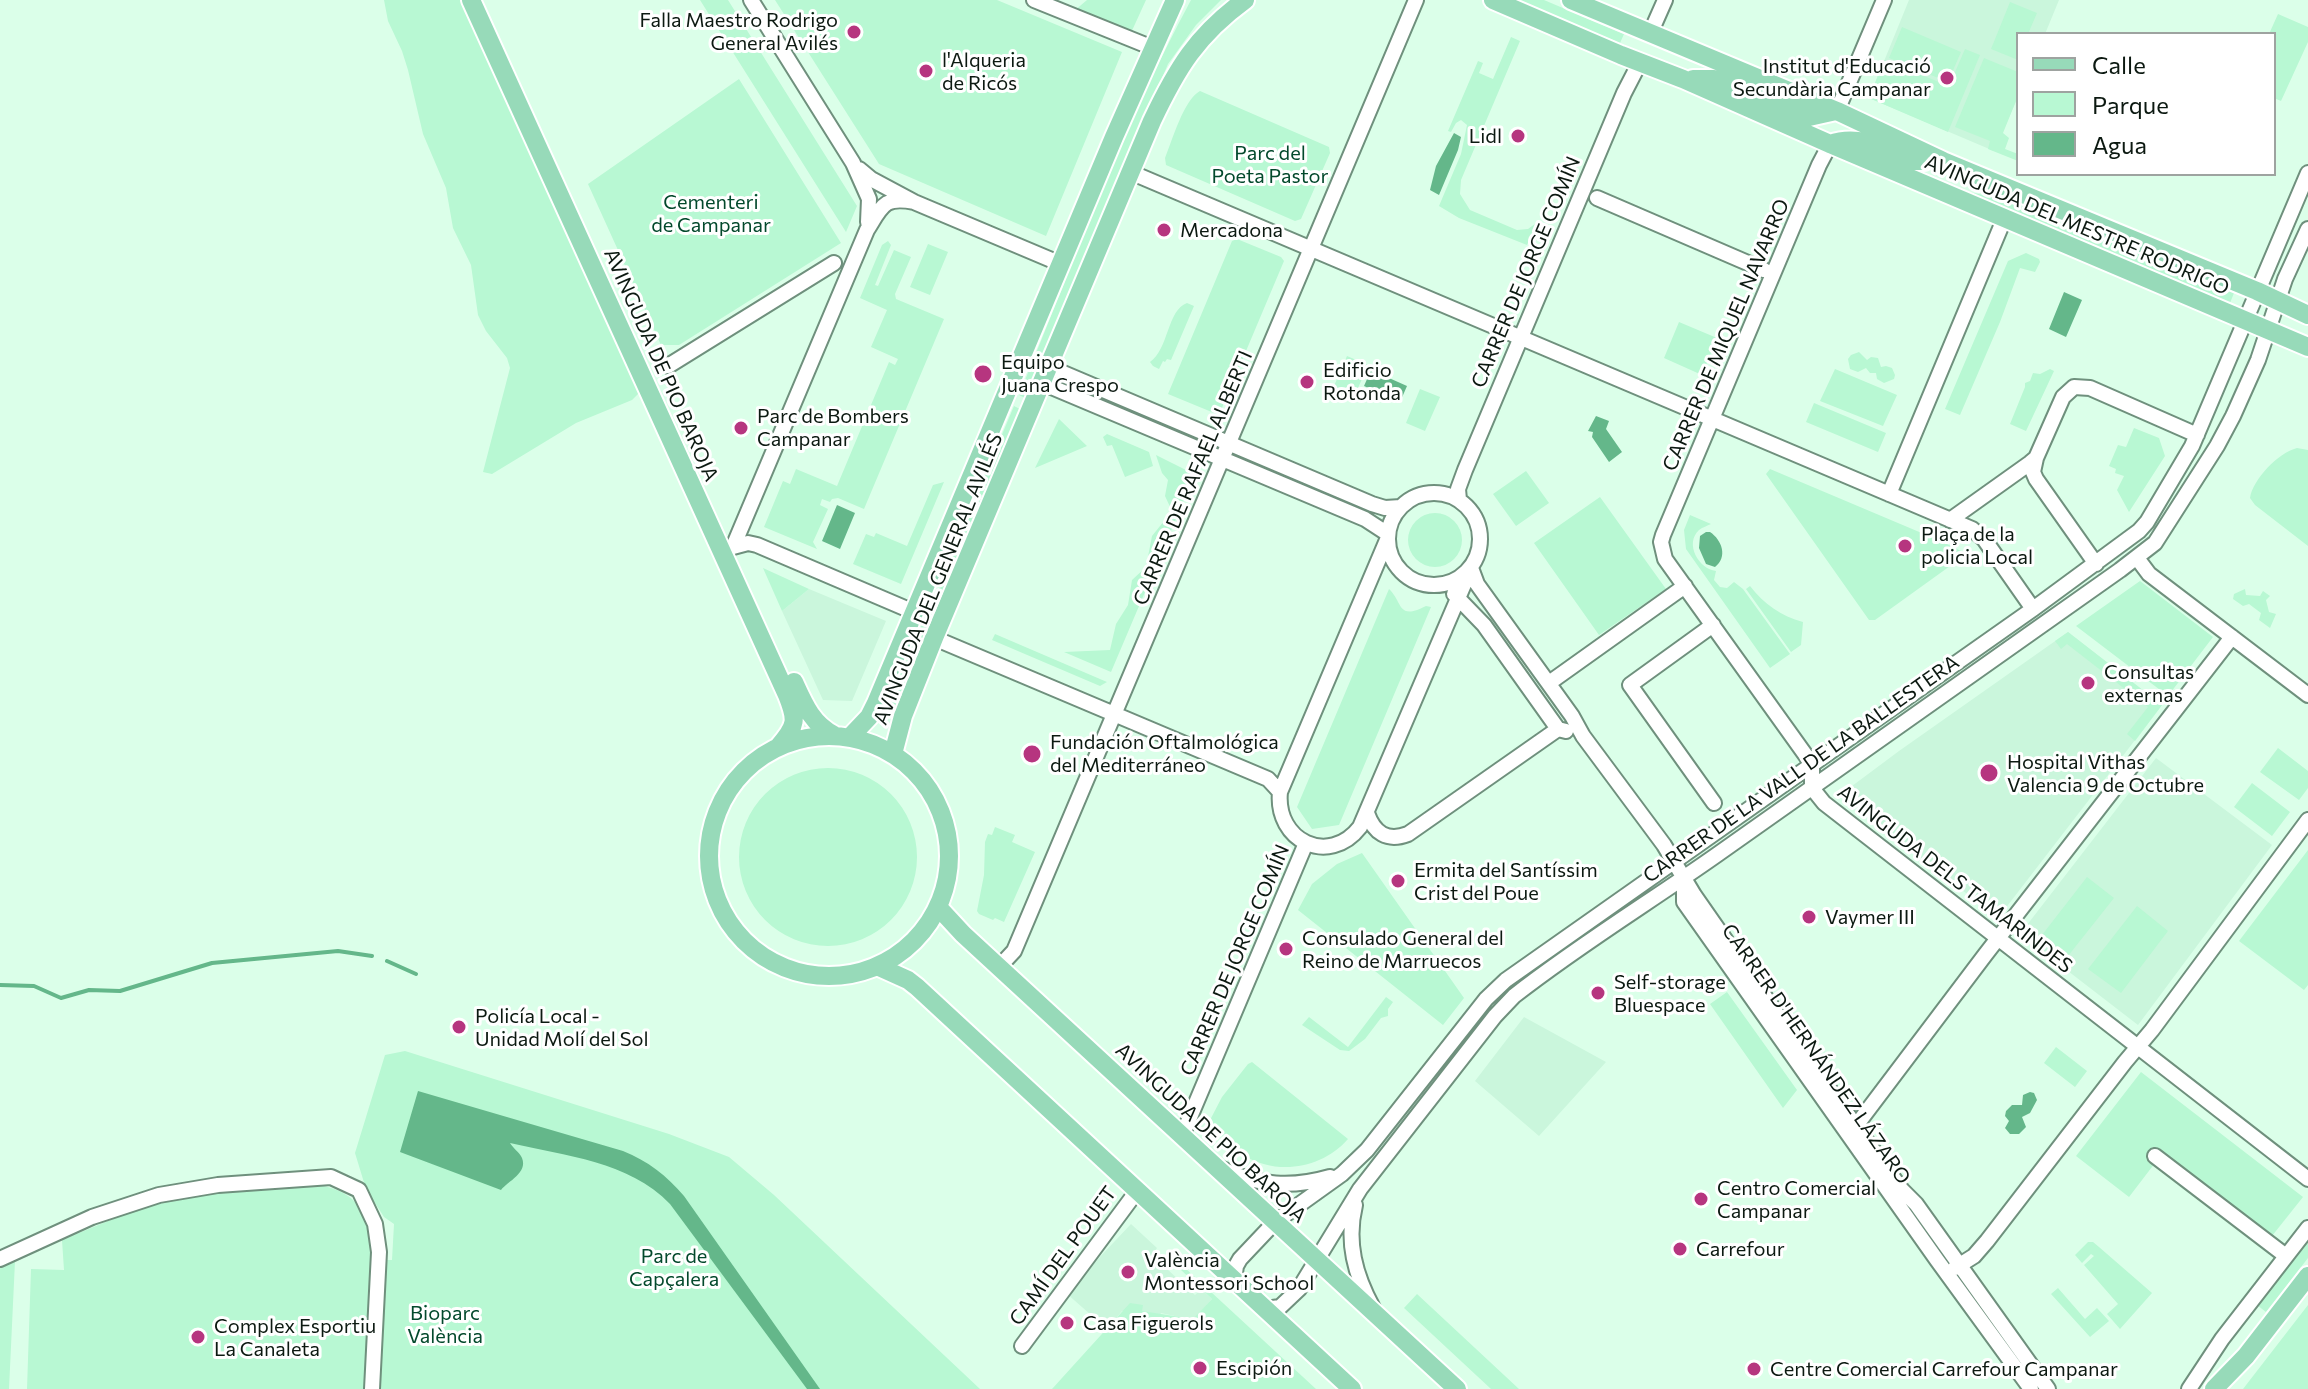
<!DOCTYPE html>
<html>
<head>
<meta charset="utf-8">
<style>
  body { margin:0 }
  #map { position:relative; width:2308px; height:1389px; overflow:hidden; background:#dbffe9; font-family:Commissioner,sans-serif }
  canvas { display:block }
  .legend { position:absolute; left:2016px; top:32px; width:260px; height:144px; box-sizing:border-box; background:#fff; border:2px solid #9ea3a0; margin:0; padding:10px 14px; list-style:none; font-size:24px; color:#0c1911 }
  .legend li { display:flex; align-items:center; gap:16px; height:40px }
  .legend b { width:40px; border:2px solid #9ea3a0 }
</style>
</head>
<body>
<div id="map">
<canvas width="2308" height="1389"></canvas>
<ul class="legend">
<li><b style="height:10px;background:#97dab9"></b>Calle</li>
<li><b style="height:22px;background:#b8f8d3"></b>Parque</li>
<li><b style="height:22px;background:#64b78a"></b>Agua</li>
</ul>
</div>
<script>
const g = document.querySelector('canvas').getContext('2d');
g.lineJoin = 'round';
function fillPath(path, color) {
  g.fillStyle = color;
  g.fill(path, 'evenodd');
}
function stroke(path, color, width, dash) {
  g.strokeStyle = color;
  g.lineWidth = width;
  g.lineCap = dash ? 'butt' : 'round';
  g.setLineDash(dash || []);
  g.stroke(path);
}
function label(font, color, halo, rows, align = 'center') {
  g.font = font + ' Commissioner,sans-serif';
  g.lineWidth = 6;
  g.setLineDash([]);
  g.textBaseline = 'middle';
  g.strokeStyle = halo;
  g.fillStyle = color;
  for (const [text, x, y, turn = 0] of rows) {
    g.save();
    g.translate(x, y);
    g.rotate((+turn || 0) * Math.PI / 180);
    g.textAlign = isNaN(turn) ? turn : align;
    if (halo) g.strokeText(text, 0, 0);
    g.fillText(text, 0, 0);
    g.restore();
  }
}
fillPath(new Path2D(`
  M1909 0H2059L2045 34H2018V97L1994 151 1869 98Z
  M809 589 886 621 852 701 823 700 782 611Z
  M2068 632 2162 705 1998 918 1840 795 1899 751Z
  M2156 758 2272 845 2138 1025 2020 934Z
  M1524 1017 1606 1062 1539 1136 1475 1081Z
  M1131 1224 1157 1248 1152 1255 1195 1295 1201 1289 1212 1299 1193 1320 1161 1313 1160 1315 1142 1311H1122L1107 1329 1066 1293Z`), '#caf6dc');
fillPath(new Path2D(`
  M384 0H465L642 386 639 393 632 400 576 423 492 474 483 472 510 368 507 358 486 331 478 315 471 265 453 228 446 188 423 134 408 70 402 51 388 21Z
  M700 0H728L857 206 846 232Z
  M775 0H997L1122 52 1046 236 879 164Z
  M1087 0H1146L1130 35 1074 11Z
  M1191 0H1221L1196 25 1168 64 1025 398 1019 395C1074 262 1123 126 1191 0Z
  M1517 0H1544L1624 34 1620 43Z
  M2010 2 2037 13 2028 34H2018V60L1991 49Z
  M2278 14 2308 27V42L2281 101 2274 98V34H2269Z
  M1902 27 1961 52 1948 82 1889 58Z
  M1511 37 1520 41 1461 180 1460 194 1470 210 1517 230 1528 229 1539 221 1543 222 1538 233 1543 235 1541 240 1531 236 1527 245 1459 218 1439 206 1461 154 1467 125 1461 120 1456 123 1451 132 1448 131 1478 61 1483 63 1479 73 1493 79Z
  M1965 49 1980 55 1948 132 1869 98 1884 60 1949 86Z
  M1984 58 2018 72V96L2003 133 2009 138 2005 149 2018 154V161L1988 149 1990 141 1955 127Z
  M739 79 841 243 679 345H661L588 184Z
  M1200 91 1329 147 1330 153 1301 219 1295 221 1166 165 1165 158C1172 141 1184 99 1200 91Z
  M1965 191 2024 204 2234 293 2230 303Z
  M1237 239 1281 257 1284 261 1219 415 1168 394 1232 241Z
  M888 241 891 245 875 285 878 286 894 250 911 257 895 294 896 299 944 319 864 509 838 498 832 499 830 502 822 499 820 505 828 509 813 542 817 549 764 527 783 481 790 484 796 469 837 486 889 362 895 365 898 359 871 347 887 310 860 298 882 245Z
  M928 244 948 252 930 295 910 287Z
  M2026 253 2039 259 2040 262 2035 272 2020 268 2000 322 1960 415 1945 409 2008 261Z
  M1187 303 1194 306 1171 360 1167 359 1165 362 1163 361 1159 369 1153 366 1150 362C1169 349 1167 310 1187 303Z
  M1679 322 1717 338 1702 375 1664 358Z
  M1859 352 1867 360 1871 357 1878 358 1881 367 1886 366 1892 368 1895 375 1894 379 1884 383 1877 379 1876 373H1870L1866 368 1858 372 1850 369 1848 359 1851 355Z
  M1347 356 1368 365 1352 402 1331 393Z
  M1835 369 1897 395 1883 426 1820 401Z
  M2050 369 2054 371 2026 431 2010 424 2025 387V383L2030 381 2033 373 2040 374Z
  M1420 389 1440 397 1425 431 1406 423Z
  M1814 403 1886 433 1878 452 1806 422Z
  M1014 406 1020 409 896 706 889 703Z
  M1059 419 1087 446 1035 468Z
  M2134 428 2159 438 2165 456 2129 512 2117 490 2124 476 2115 473 2116 469 2109 466 2118 445 2126 447Z
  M1107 434 1149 452 1153 466 1125 477 1112 445 1107 446 1103 437Z
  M2297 448 2308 450V546L2255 505 2250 498C2253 479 2278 453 2297 448Z
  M1156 455 1190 472 1193 479 1111 672 1064 652 1110 650 1116 624 1128 605 1132 580 1146 567 1152 536 1172 511 1165 496 1168 480 1162 473Z
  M1770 469 1943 542 1961 551 1964 556 1875 620H1869L1766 474Z
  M1526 471 1549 503 1516 526 1493 494Z
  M944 482 901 584 853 564 866 534 874 537 876 533 907 546 933 485Z
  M1600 497 1666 589 1599 635 1534 543Z
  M1408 540a27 27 0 1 1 54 0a27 27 0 1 1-54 0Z
  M1690 515 1711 524C1707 526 1703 527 1699 530 1684 544 1699 569 1716 571L1714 580 1720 587 1727 588 1734 582 1743 589 1790 654 1770 668 1686 549 1684 530Z
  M763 568 809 589 782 611Z
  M2140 581 2213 637 2168 696 2076 626Z
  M1750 586C1764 604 1781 616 1803 622L1801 645 1791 652 1746 589Z
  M1389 589C1403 602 1397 621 1426 606L1431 607 1339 825 1312 829 1297 807Z
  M2245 589 2246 595 2260 596 2263 591 2270 596 2266 600 2269 612 2276 614 2270 628 2259 620 2261 613 2249 604 2243 606 2233 599 2234 594Z
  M2068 632 2162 705 2135 741 2127 734 2148 707 2067 644 2061 649 2055 641Z
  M995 634 1107 682 1100 686 992 640Z
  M2278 748 2308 771V788L2299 800 2260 772Z
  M739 857a89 89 0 1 1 178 0a89 89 0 1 1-178 0Z
  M2252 783 2290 812 2272 836 2234 807Z
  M995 827 1015 835 1012 842 1035 852 1004 922 995 918 993 920 979 914 977 911 984 875 985 842 988 834 992 835Z
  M2308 850V985L2304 990 2239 941Z
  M1362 853 1464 998 1443 1025 1298 910 1312 884 1337 864Z
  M2087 877 2114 898 2068 956 2042 935Z
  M2137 906 2168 931 2121 993 2088 969Z
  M1727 992 1797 1090 1783 1108 1710 1004Z
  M1386 997 1393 1002 1388 1009V1016L1381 1018 1365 1039 1349 1051 1340 1050 1302 1025 1309 1017 1348 1047Z
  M2056 1047 2087 1071 2075 1087 2044 1063Z
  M405 1051 669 1134 729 1157 774 1195 980 1389H379L386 1260H392L394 1224 384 1217 366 1189 355 1153 385 1055Z
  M1252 1062 1348 1139C1323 1168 1278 1176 1245 1156 1232 1148 1220 1133 1209 1122L1222 1097 1248 1064Z
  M2141 1072 2303 1197 2264 1246 2155 1163 2129 1197 2076 1156Z
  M320 1185C339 1189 355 1196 364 1215 381 1247 368 1349 366 1389H27L31 1269 64 1270 62 1240 132 1211 195 1194Z
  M2308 1239V1258L2266 1312 2257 1305Z
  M2088 1242H2093L2099 1247 2152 1293 2120 1329 2107 1314 2118 1304 2084 1265 2094 1256 2091 1254 2082 1263 2075 1255Z
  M15 1261 9 1389H0V1267Z
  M1184 1267 1316 1389H1052L1130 1303 1143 1305 1142 1311 1193 1319 1212 1299 1181 1270Z
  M2058 1288 2085 1319 2097 1308 2109 1321 2090 1337 2051 1294Z
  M1417 1294 1519 1389H1491L1404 1308Z
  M2308 1305V1389H2243Z`), '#b8f8d3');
fillPath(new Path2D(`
  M1454 133 1461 137 1458 150 1439 195 1430 190 1436 166Z
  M2064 292 2082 300 2066 337 2049 329Z
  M1371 370 1407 386 1400 402 1364 386Z
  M1596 416 1609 421 1606 429 1622 452 1609 462 1592 437 1593 432 1588 431Z
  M837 505 855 513 840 549 822 541Z
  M1710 532C1722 540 1728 557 1715 567L1706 564 1699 548 1700 536 1706 532Z
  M418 1091 623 1151C648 1161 667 1176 684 1196L820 1389H807L670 1204C629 1161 565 1156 510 1143 512 1147 520 1153 522 1158 528 1173 508 1181 501 1190L400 1152Z
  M2030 1092 2034 1093 2037 1100 2030 1113 2022 1117 2026 1127 2019 1134H2010L2005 1128 2009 1121 2005 1116 2006 1111 2012 1105H2022L2023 1095Z`), '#64b78a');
stroke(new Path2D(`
  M387 961 416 974
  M0 985 34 986 61 998 89 990 120 991 212 963 338 951 372 956`), '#64b78a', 4);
const minor = new Path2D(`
  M751 0 853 163 869 199 868 222
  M1034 0 1153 48
  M1650 34 1665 0
  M1837 111 1884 0
  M1830 144 1819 165 1663 535 1661 542 1665 559 1812 764V788L1824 803 2308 1179
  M859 169 871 179 914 202 1061 264
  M1130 172 1972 529 1984 539 2033 609
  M1597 198 1764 270
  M668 366 834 263
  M1049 367 1372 504 1385 508 1401 507
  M1042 383 1365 519 1388 534
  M2036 458 2033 472 2036 479 2096 564
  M1388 539a46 46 0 1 1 92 0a46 46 0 1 1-92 0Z
  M1889 494 2005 217
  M1459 500 1458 489 1465 470 1624 93 1640 62
  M1950 520 2030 463 2036 458 2063 397 2074 387 2090 388 2197 435
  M1387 540 1280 792C1275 841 1329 867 1360 827L1471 568
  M733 547 867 230C882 206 884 196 914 202
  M733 547 748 543 757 545 914 612
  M2137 558 2149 574 2308 695
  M1471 568 1477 584 1572 716 1583 736 1664 845 1694 895 1832 1093 1902 1190 1916 1204 2048 1389
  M1454 594 1484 625 1558 729 1566 731
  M1713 625 1630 685 1714 803
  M934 638 1268 779 1280 792
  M1549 683 1685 586
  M1367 813C1374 833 1387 842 1408 834L1558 729
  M1684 878V902L1937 1260 2031 1389
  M999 967 1014 951 1416 0
  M1849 1135 1985 955 2232 637
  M1182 1136 1306 843
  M2155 1156 2286 1256
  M1222 1169C1259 1186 1292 1188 1330 1177
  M1355 1205C1346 1242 1355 1275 1373 1308
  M0 1259 92 1217 159 1195 218 1185 331 1177 359 1190 375 1224 379 1252 372 1389
  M1955 1268 1974 1256 1987 1241 2125 1062 2152 1030 2308 820
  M1234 1280 1236 1266 1240 1259 1275 1222 1342 1174 1367 1150 1486 999 1506 980 2033 609 2139 531 2147 522 2192 446 2308 173
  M1265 1309 1280 1307 1299 1289 1360 1189 1495 1016 1514 996C1579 945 1650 902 1718 854 1852 760 1986 665 2120 570L2155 543 2217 446 2233 416 2258 360 2285 279 2308 229
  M1022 1346 1137 1191
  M2189 1389 2222 1339 2308 1228`);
const major = new Path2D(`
  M471 0 787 695C797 720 797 725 779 746
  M1493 0 1621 55 1683 79 1830 144 2308 347
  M1571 0 1837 111 1943 161 2257 291 2308 315
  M1693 79H1714L1809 117 1836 111
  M1830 144C1861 133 1886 150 1914 161H1924
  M794 682C804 704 812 724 834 735
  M709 856a120 120 0 1 1 240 0a120 120 0 1 1-240 0Z
  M850 737 869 717 876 703 1114 137 1175 0
  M893 754 903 716 934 638 1152 121C1177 68 1197 35 1245 0
  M938 907 963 934 1457 1389
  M877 966 908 980 917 987 1352 1389
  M2214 1389 2246 1356 2308 1276`);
stroke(minor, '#6f907d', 18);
stroke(major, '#fff', 22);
stroke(minor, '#fff', 14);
stroke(major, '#97dab9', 18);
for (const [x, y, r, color] of [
  [854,32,8,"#b6357f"],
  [926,71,8,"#b6357f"],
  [1947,78,8,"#b6357f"],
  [1518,136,8,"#b6357f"],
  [1164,230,8,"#b6357f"],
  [983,374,10,"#b6357f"],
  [1307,382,8,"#b6357f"],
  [741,428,8,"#b6357f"],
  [1905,546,8,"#b6357f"],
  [2088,683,8,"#b6357f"],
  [1032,754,10,"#b6357f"],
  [1989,773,10,"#b6357f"],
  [1398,881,8,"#b6357f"],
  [1809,917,8,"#b6357f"],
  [1286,949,8,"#b6357f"],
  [1598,993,8,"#b6357f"],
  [459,1027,8,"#b6357f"],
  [1701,1199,8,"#b6357f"],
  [1680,1249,8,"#b6357f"],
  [1128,1272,8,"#b6357f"],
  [1067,1323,8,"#b6357f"],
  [198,1337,8,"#b6357f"],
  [1200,1368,8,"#b6357f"],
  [1754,1369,8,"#b6357f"]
]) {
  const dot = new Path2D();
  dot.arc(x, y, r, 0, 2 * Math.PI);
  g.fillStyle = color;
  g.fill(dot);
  stroke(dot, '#fff', 3);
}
label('20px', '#0c1911', '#fff', [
  ["Falla Maestro Rodrigo",838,20,"right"],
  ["General Avilés",838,43,"right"],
  ["l'Alqueria",942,60],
  ["de Ricós",942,83],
  ["Institut d'Educació",1931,66,"right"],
  ["Secundària Campanar",1931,89,"right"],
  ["Lidl",1502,136,"right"],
  ["Mercadona",1180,230],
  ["Equipo",1001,362],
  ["Juana Crespo",1001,385],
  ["Edificio",1323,370],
  ["Rotonda",1323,393],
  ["Parc de Bombers",757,416],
  ["Campanar",757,439],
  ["Plaça de la",1921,534],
  ["policia Local",1921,557],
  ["Consultas",2104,672],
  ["externas",2104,695],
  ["Fundación Oftalmológica",1050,742],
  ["del Mediterráneo",1050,765],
  ["Hospital Vithas",2007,762],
  ["Valencia 9 de Octubre",2007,785],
  ["Ermita del Santíssim",1414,870],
  ["Crist del Poue",1414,893],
  ["Vaymer III",1825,917],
  ["Consulado General del",1302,938],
  ["Reino de Marruecos",1302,961],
  ["Self-storage",1614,982],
  ["Bluespace",1614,1005],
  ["Policía Local -",475,1016],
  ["Unidad Molí del Sol",475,1039],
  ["Centro Comercial",1717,1188],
  ["Campanar",1717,1211],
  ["Carrefour",1696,1249],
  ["València",1144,1260],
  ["Montessori School",1144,1283],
  ["Casa Figuerols",1083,1323],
  ["Complex Esportiu",214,1326],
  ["La Canaleta",214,1349],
  ["Escipión",1216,1368],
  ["Centre Comercial Carrefour Campanar",1770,1369]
], 'left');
label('20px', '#03492c', '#fff', [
  ["Parc del",1270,153],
  ["Poeta Pastor",1270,176],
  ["Cementeri",711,202],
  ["de Campanar",711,225],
  ["Parc de",674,1256],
  ["Capçalera",674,1279],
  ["Bioparc",445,1313],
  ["València",445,1336]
]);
label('20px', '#0c1911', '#fff', [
  ["AVINGUDA DEL MESTRE RODRIGO",2077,225,23],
  ["CARRER DE JORGE COMÍN",1526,272,-67],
  ["CARRER DE MIQUEL NAVARRO",1726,335,-67],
  ["AVINGUDA DE PIO BAROJA",661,365,66],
  ["CARRER DE RAFAEL ALBERTI",1193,478,-67],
  ["AVINGUDA DEL GENERAL AVILÉS",938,579,-68],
  ["CARRER DE LA VALL DE LA BALLESTERA",1801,769,-35],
  ["AVINGUDA DELS TAMARINDES",1955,879,38],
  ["CARRER DE JORGE COMÍN",1235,960,-67],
  ["CARRER D'HERNÁNDEZ LÁZARO",1816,1054,55],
  ["AVINGUDA DE PIO BAROJA",1211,1133,43],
  ["CAMÍ DEL POUET",1063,1256,-54]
]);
</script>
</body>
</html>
